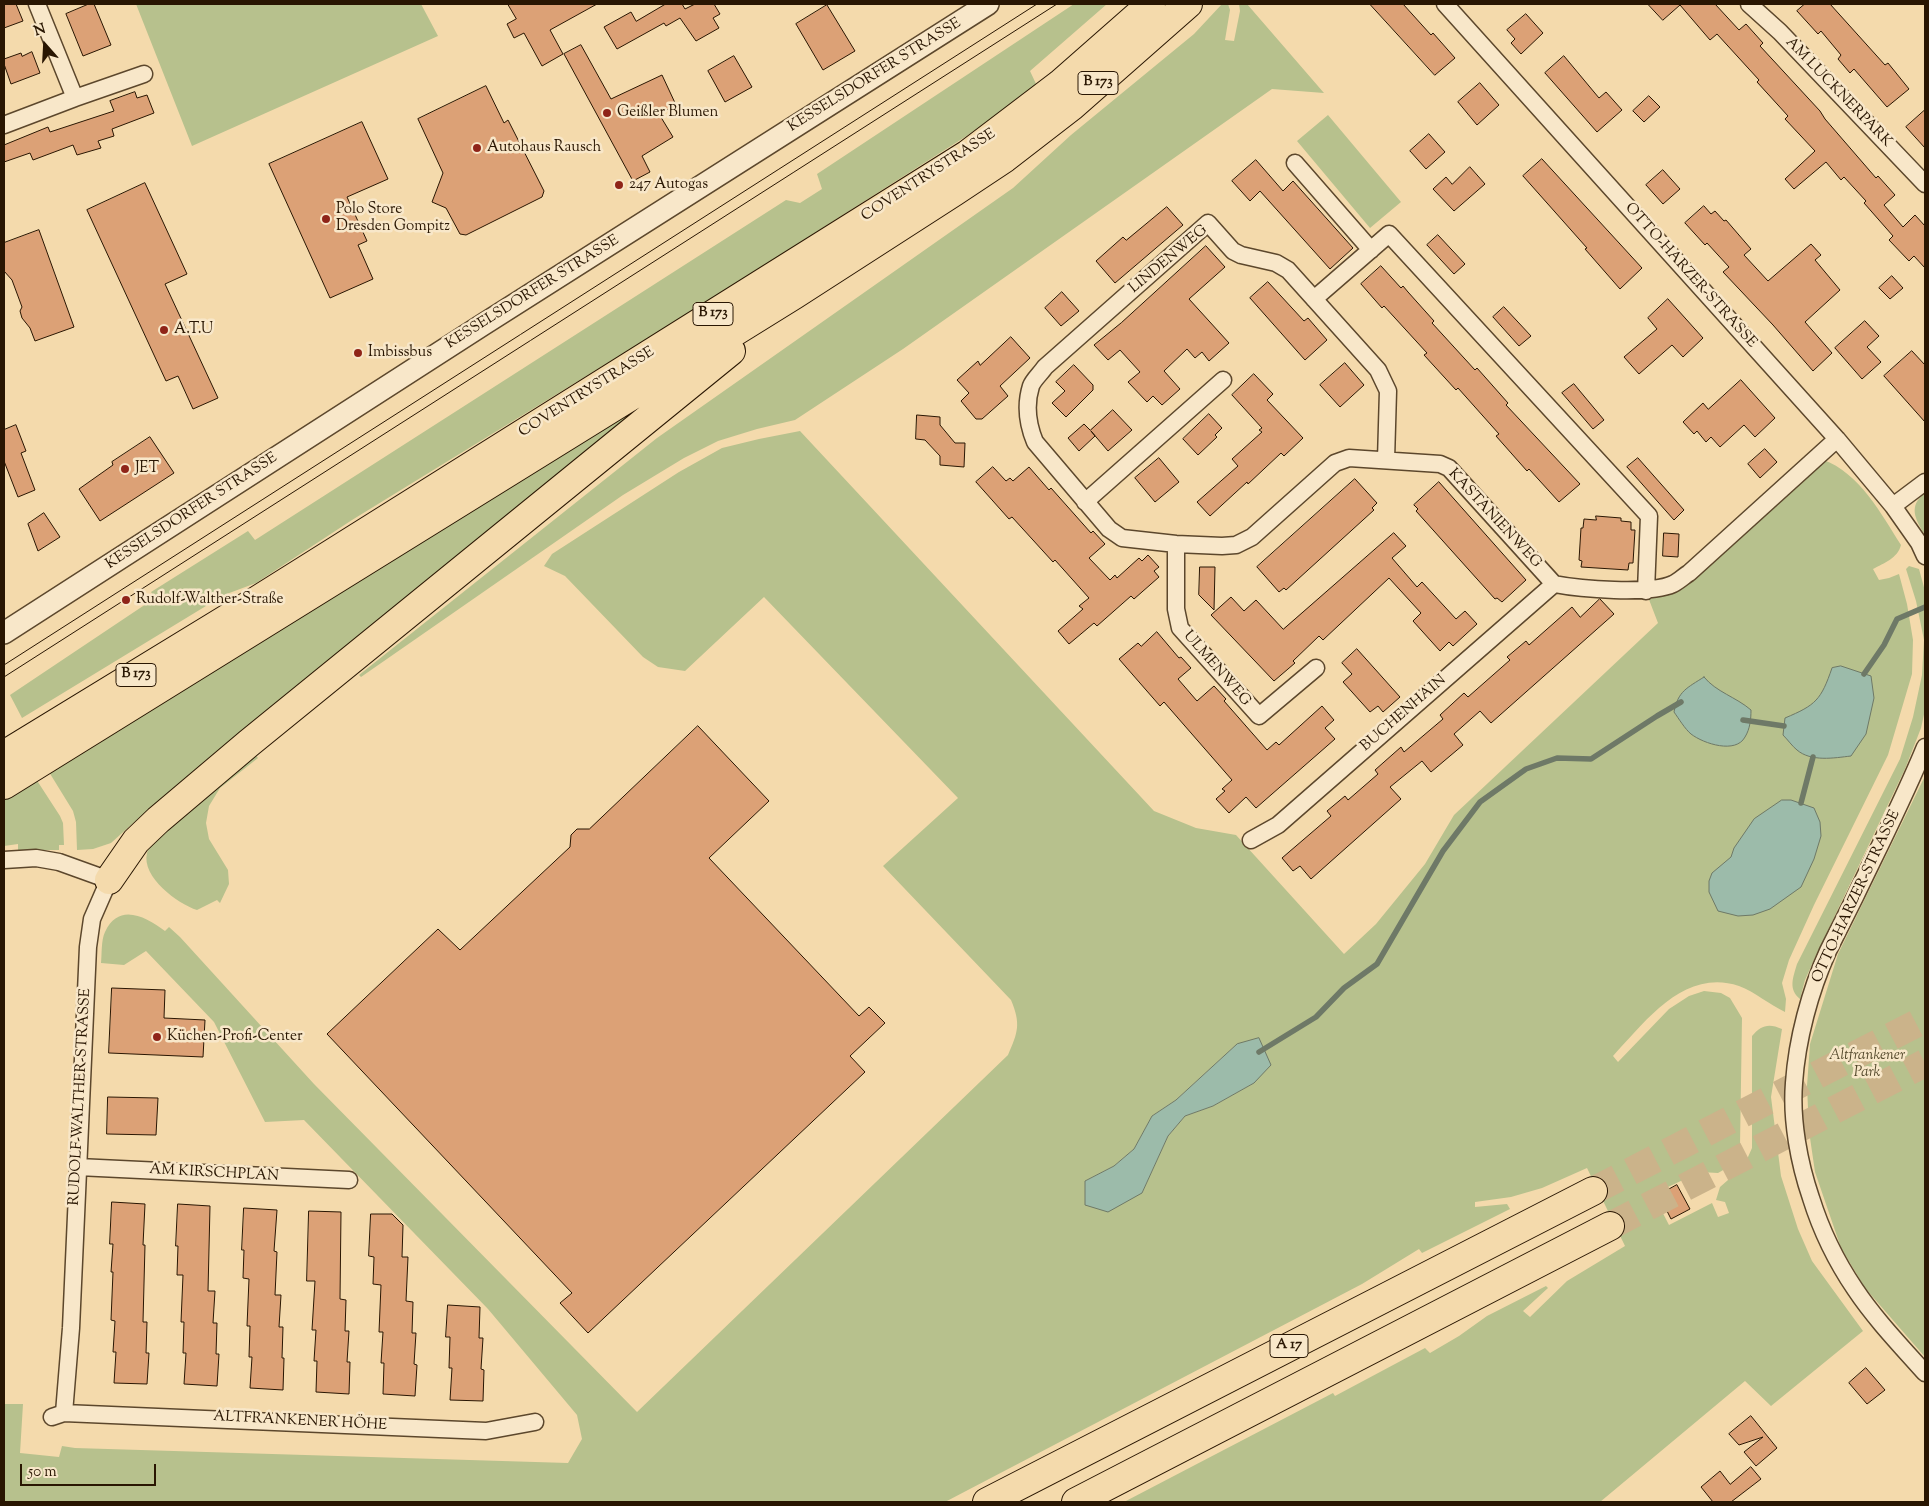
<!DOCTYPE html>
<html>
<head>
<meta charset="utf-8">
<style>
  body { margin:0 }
  #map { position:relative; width:1929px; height:1506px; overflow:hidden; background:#f4daac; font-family:"Sorts Mill Goudy",serif }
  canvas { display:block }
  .frame { position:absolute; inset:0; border:5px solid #291602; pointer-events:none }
  .north { position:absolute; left:20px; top:20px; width:50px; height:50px; -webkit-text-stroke:4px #f8e7c9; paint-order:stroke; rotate:341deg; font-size:14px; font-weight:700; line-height:20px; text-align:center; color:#291602 }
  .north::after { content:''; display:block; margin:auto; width:18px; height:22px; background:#291602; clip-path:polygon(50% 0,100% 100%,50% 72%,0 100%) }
  .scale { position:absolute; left:20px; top:1464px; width:136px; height:22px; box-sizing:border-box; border:2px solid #291602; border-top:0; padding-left:6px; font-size:15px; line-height:18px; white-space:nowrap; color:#291602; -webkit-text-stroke:4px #f8e7c9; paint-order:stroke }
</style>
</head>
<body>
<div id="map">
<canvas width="1929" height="1506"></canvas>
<div class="frame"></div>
<div class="north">N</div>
<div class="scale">50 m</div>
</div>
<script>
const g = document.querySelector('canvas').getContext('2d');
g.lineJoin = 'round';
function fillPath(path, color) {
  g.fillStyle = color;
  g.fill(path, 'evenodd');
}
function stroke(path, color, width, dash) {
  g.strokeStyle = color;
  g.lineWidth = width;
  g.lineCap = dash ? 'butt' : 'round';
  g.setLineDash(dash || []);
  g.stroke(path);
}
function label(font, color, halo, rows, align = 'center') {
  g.font = font + ' "Sorts Mill Goudy",serif';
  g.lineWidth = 5;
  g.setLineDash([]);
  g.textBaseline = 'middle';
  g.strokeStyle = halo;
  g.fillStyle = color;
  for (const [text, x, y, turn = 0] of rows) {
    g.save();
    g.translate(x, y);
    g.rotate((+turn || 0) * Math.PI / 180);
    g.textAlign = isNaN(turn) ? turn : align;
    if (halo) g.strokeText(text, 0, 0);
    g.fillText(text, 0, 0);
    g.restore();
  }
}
fillPath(new Path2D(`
  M136 4H421L438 36 192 146Z
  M1074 4H1107L1030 71 1037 86 965 137 697 308 352 520 256 583 224 595 22 718 10 695 155 598 151 592 248 531 255 540 786 200 800 203 822 189 817 174Z
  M1222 4H1228L1230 10 1225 40 1234 41 1240 11 1239 4H1247L1324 93 1272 89 903 349 795 420 757 429 718 441 684 458 623 495 361 677 359 675 657 438 1013 188 1071 135 1194 34Z
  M1328 115 1401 202 1370 228 1297 141Z
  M690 370 243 739 140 817 111 843 93 849 77 850 76 822 73 811 49 772Z
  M800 431 1154 811 1196 828 1236 835 1344 954 1376 924 1425 864 1454 815 1658 623 1648 597 1823 460C1859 472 1882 515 1901 545 1898 558 1884 563 1873 569L1879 580 1889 578 1899 574 1907 604 1913 640 1912 674 1888 755 1814 905 1789 960 1782 983 1786 999 1785 1012C1770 1005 1755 992 1739 986 1684 968 1646 1021 1613 1056L1618 1062 1669 1009 1689 996 1704 991 1721 993 1730 998 1742 1018 1740 1146 1732 1162 1725 1169 1718 1173 1700 1172 1653 1194 1669 1225 1712 1203 1718 1217 1729 1213 1725 1202 1716 1200 1720 1187 1744 1166 1752 1148V1036C1761 1025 1769 1023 1782 1029L1771 1097 1781 1176 1798 1229 1812 1261 1863 1331 1771 1406 1745 1381 1600 1502H1124L1333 1393 1335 1396 1425 1348 1430 1353 1459 1336 1487 1316 1546 1286 1548 1288 1523 1311 1530 1317 1567 1281 1625 1246 1587 1168 1542 1188 1511 1197 1475 1202V1207L1507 1204 1510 1209 1422 1253 1419 1249 1362 1284 945 1502H4V1404H23L20 1453 59 1457 62 1446 75 1448 568 1463 582 1439 577 1415 488 1309 304 1120 265 1122 214 1022 146 951 124 965 101 963C102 954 101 940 105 932 119 902 146 917 165 931L169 927 180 937 314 1084 637 1412 1008 1055C1018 1032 1021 1024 1011 1000L883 866 958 798 764 597 685 671 658 667 643 657 565 576 544 566 552 554 679 472 722 448 759 439ZM1237 1044 1254 1083 1213 1106 1185 1116 1168 1136 1142 1193 1085 1181 1114 1166 1134 1149 1152 1116 1176 1100Z
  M1925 493V535C1915 519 1908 506 1925 493Z
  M1909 566 1919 569 1925 591V710L1921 728 1905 769 1818 951 1805 980 1800 999C1788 989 1793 978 1797 964L1900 759 1913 717 1922 675 1924 640 1916 601 1906 569Z
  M252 751 258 758 220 788 209 806 206 823 209 839 228 870 229 884 220 903 217 900 197 910C178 904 141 877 147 853 148 849 153 844 156 841L153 833Z
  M1925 776V1357L1865 1288 1841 1248 1815 1172 1809 1131 1807 1086 1810 1044 1838 954Z
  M36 779 60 816 63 823 64 845H59V850H18V844L4 846V798Z`), '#b7c18d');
const water = new Path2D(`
  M1841 666 1871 676 1874 698 1866 734 1851 756C1834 758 1811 762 1797 750 1792 746 1788 740 1783 735L1785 718C1816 705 1821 700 1832 668Z
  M1704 677C1716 692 1736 697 1751 710 1751 719 1750 729 1745 737 1736 754 1704 744 1691 734 1685 729 1679 719 1674 712 1678 691 1687 688 1704 677Z
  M1782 800H1791L1814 808 1820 822 1821 836 1814 859 1801 887 1770 909 1753 915 1738 916 1718 911 1709 892V881L1712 873 1731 857 1734 848 1754 819Z
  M1259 1038 1271 1065 1254 1083 1213 1106 1185 1116 1168 1136 1142 1193 1108 1212 1085 1205V1181L1114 1166 1134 1149 1152 1116 1176 1100 1237 1044Z`);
fillPath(water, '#9cbbaa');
stroke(water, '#6e7967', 1);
stroke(new Path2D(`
  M1864 674 1884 645 1897 619 1925 607
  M1743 720 1784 726
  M1801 803 1813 757
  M1259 1052 1316 1017 1344 988 1377 964 1443 851 1480 802 1526 769 1557 758 1591 759 1657 716 1681 702`), '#6e7967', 5.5);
const building = new Path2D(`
  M4 4H16L23 21 4 28Z
  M89 4H94L111 45 83 56 66 14Z
  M508 4H597L550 30 563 54 542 66 524 33 514 38 507 24 516 19Z
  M666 4H682L685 9 695 4H714L720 14 713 18 719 28 696 41 680 18 666 26 664 23 617 49 604 27 631 12 636 21Z
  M1370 4H1403L1431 35 1433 33 1455 58 1435 75Z
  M1648 4H1715L1739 30 1746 24 1763 43 1760 46 1820 111 1825 119 1876 178 1878 176 1895 195 1884 205 1903 227 1915 215 1925 226V268L1914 256 1909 261 1889 240 1893 236 1864 203 1866 201 1844 177 1841 180 1826 162 1794 189 1785 179 1815 151 1785 119 1788 116 1757 82 1759 80 1717 34 1710 40 1680 5 1663 20Z
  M1805 4H1830L1885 65 1888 63 1909 89 1887 107 1854 69 1850 73 1838 59 1841 55 1821 31 1818 34 1797 11Z
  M827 5 855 51 823 70 796 24Z
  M1526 14 1543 33 1521 54 1511 43 1515 39 1507 30Z
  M581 45 611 99 662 75 676 105 659 114 673 137 642 156 650 172 633 181 564 54Z
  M32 52 40 73 11 84 4 64V59L21 53 22 56Z
  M734 56 752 87 725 102 708 71Z
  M1564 56 1599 98 1606 92 1622 110 1597 132 1545 73Z
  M1480 83 1499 105 1477 125 1458 102Z
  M486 86 504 123 508 120 544 191 542 197 466 235 460 234 446 208 432 202 443 173 418 119Z
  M135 92 137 98 147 95 154 113 112 129 114 136 98 141 101 148 77 155 73 145 33 160 30 153 4 162V145L48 127 50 132 114 111 110 101Z
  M1649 96 1660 107 1644 122 1633 111Z
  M1925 110V148L1906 127Z
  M362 122 388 179 347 197 367 241 358 245 373 279 330 298 269 164Z
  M1429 134 1445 152 1426 169 1410 151Z
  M1542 159 1642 268 1620 289 1585 249 1587 248 1523 176Z
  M1256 160 1283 191 1293 181 1353 248 1330 269 1260 191 1250 201 1232 181Z
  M1470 167 1485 184 1454 211 1433 189 1446 177 1452 184Z
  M1663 170 1680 189 1663 204 1646 185Z
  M145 183 187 274 165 284 218 398 193 409 178 376 166 381 87 210Z
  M1704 206 1711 214 1715 211 1724 221 1726 220 1751 249 1744 255 1768 281 1811 244 1821 255 1815 260 1840 290 1805 322 1832 353 1813 371 1773 325 1723 272 1729 267 1707 243 1705 245 1685 223Z
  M1167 207 1183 225 1115 283 1096 261 1123 237 1126 240Z
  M39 230 74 327 35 341 30 328 22 318 20 311 22 307 12 280 4 271V243Z
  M1438 235 1465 264 1454 274 1427 245Z
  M1206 246 1225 267 1189 299 1229 343 1209 361 1202 352 1195 358 1187 349 1164 371 1180 389 1162 405 1153 396 1147 402 1128 382 1140 372 1120 350 1108 360 1094 345 1121 323Z
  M1381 266 1401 288 1403 286 1408 292 1434 321 1432 323 1475 370 1477 368 1508 403 1506 405 1580 484 1559 502 1529 469 1527 471 1496 436 1499 434 1458 388 1456 390 1424 355 1427 353 1384 306 1382 308 1361 284Z
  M1892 276 1903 288 1890 299 1879 288Z
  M1268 282 1304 321 1308 318 1327 340 1305 360 1250 298Z
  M1062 292 1079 311 1061 326 1045 308Z
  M1668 299 1703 338 1683 357 1672 345 1639 374 1624 357 1657 329 1648 318Z
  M1504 307 1531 336 1519 346 1493 317Z
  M1865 321 1879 336 1867 347 1881 362 1862 379 1835 348Z
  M1011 337 1030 358 1000 386 1008 396 982 419H976L961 401 969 393 957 380 978 361 980 365Z
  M1912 351 1925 365V422L1884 376Z
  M1345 363 1364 385 1340 407 1320 385Z
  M1074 365 1093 385V390L1066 417 1052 403 1065 391 1056 382Z
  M1254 374 1273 394 1267 400 1303 438 1284 456 1281 453 1248 484 1247 482 1210 516 1197 502 1238 466 1232 459 1262 432 1259 430 1262 428 1232 395Z
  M1741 380 1775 418 1755 437 1744 425 1720 447 1711 437 1706 442 1697 431 1694 434 1683 422 1703 403 1708 409Z
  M1574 384 1604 420 1593 429 1562 393Z
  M1113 410 1132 430 1108 451 1091 431 1095 436 1079 451 1068 438 1084 424 1090 430Z
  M1209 414 1222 428 1215 435 1217 437 1198 455 1183 439Z
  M917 415 940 417V425L955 443H965L964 467 940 465V456L925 440 916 439Z
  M16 425 26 451 21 453 35 490 18 497 4 461V430Z
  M150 437 174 473 100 521 79 489 113 465 112 462Z
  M1765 449 1777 462 1760 478 1748 464Z
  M1159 458 1179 482 1155 502 1135 478Z
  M1638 458 1684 510 1674 520 1627 467Z
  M993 467 1006 481 1010 478 1013 481 1029 467 1049 490 1051 488 1091 533 1093 531 1105 544 1089 558 1110 580 1115 575 1117 578 1139 558 1142 561 1148 555 1159 567 1154 571 1159 577 1134 599 1131 596 1097 626 1094 623 1069 644 1058 631 1083 609 1079 606 1089 598 1055 560 1053 562 1012 517 1009 519 976 482Z
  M1355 479 1377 503 1372 508 1374 510 1286 590 1284 588 1279 592 1257 567Z
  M1439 482 1526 580 1502 602 1497 598 1495 599 1416 511 1418 509 1414 505Z
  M44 513 60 537 38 551 28 524Z
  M1596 516 1621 518V521L1631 522V530H1635L1633 563H1629L1628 570 1581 567 1582 561 1579 560 1581 528H1583L1584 519 1596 520Z
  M1394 533 1406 546 1392 558 1417 587 1422 582 1456 619 1465 611 1477 624 1453 646 1449 642 1440 651 1413 621 1421 613 1389 578 1323 640 1319 636 1293 661 1295 663 1274 681 1211 615 1231 597 1244 611 1256 600 1283 629Z
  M1664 533 1679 534 1678 557 1663 556Z
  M1200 567H1215L1214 610 1199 595Z
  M1600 599 1614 614 1491 723 1480 711 1454 734 1463 745 1431 772 1422 761 1390 787 1401 799 1311 879 1300 866 1293 871 1282 858 1331 816 1327 811 1345 796 1348 800 1378 774 1375 770 1401 747 1404 752 1443 719 1440 715 1464 693 1468 697 1510 660 1507 657 1526 641 1529 645 1572 607 1580 617Z
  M1157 632 1179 658 1181 657 1191 668 1178 679 1197 701 1214 686 1226 699 1224 701 1267 750 1276 742 1279 745 1322 706 1334 720 1325 728 1335 739 1256 808 1246 797 1229 813 1216 799 1225 791 1222 789 1232 780 1164 702 1160 706 1119 659 1138 643 1141 646Z
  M1357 649 1400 697 1383 712 1378 706 1370 712 1343 682 1352 674 1342 663Z
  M698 726 769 801 709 858 859 1016 869 1007 885 1023 850 1056 865 1072 588 1333 560 1303 572 1293 327 1034 438 929 460 950 570 847 571 835 577 829H589Z
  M112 988 165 990 164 1018 205 1020 203 1057 109 1053Z
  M108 1097 158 1098 156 1135 107 1134Z
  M1677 1185 1690 1209 1671 1219 1659 1195Z
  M112 1202 145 1204 143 1245H145L143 1322H147L146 1353H149L147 1384 114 1383 116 1352H113L115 1321 111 1320 113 1272H111L113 1244H110Z
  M178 1204 210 1206 208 1291H215L213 1323H217L216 1354H219L217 1386 184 1384 186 1353H183L184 1322H181L183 1275H177L178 1246H176Z
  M244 1208 277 1210 274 1251 277 1252 275 1295H281L279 1327H283L282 1358H284L283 1390 250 1388 252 1357H249L250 1326H247L249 1279 243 1278 244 1250H242Z
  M309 1211 341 1212 340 1299 346 1300 345 1331H349L347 1362H350L349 1394 316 1392 317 1361H314L316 1330H312L315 1281H307Z
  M371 1214H392L403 1225 402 1257H408L406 1301 413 1302 412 1333H416L414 1364 417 1365 415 1396 383 1394 384 1363H381L383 1332H379L381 1285 373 1284 374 1257 369 1256Z
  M448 1305 480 1307 479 1338H483L481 1369 484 1370 483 1401 450 1400 452 1368H449L450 1337H446Z
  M1866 1368 1885 1390 1867 1404 1849 1383Z
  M1751 1416 1777 1448 1756 1466 1744 1452 1763 1437 1739 1445 1729 1434Z
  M1751 1467 1761 1479 1731 1502H1713L1701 1487 1720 1471 1730 1484Z`);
fillPath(building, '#dca176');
stroke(building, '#291602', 1);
stroke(new Path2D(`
  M1593 1191 1925 1019
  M1610 1226 1925 1063`), '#cbb38a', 28, [28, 14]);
const minor = new Path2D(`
  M1445 4 1837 439 1893 506 1919 543 1925 556
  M1749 4 1780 32 1925 184
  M75 98 144 74
  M4 125 75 98 37 4
  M1295 163 1371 250
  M1314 299 1389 234 1649 516 1646 591
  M1386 460 1388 391 1378 370 1288 270 1276 263 1241 255 1233 251 1208 223 1045 367C1041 373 1033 380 1031 386 1025 405 1028 425 1035 442L1109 529 1122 538 1176 544 1222 546 1236 545 1252 537 1335 463 1349 458 1440 464 1449 468 1554 584C1580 589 1649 595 1673 584 1679 581 1684 576 1689 573L1837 439
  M1085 502 1223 380
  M1893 506 1925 482
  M1176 544V609L1180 628 1259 716 1316 668
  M1925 747C1904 798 1879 847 1855 897 1846 915 1837 933 1828 951 1810 991 1797 1039 1794 1083 1791 1120 1799 1163 1811 1198 1821 1230 1836 1261 1855 1289 1875 1319 1901 1346 1925 1373
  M1251 840 1278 825 1554 584
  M4 860 36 858 59 862 109 880 92 919 88 947 71 1328 64 1413
  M78 1167 349 1180
  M52 1417 64 1413 486 1431 535 1422`);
const tertiary = new Path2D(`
  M4 633 484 324 988 4`);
const trunk = new Path2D(`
  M4 755 256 601 968 154 1060 84 1151 4
  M4 785 794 295 954 192 1005 158 1071 107 1188 4
  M109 880 136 841 158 820 249 743 731 351`);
const motorway = new Path2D(`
  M987 1502 1593 1191
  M1076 1502 1610 1226`);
stroke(minor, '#5c472c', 19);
stroke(tertiary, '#5c472c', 24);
stroke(trunk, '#291602', 30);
stroke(motorway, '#291602', 30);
stroke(minor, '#f8e7c9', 16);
stroke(tertiary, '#f8e7c9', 21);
stroke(trunk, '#f4daac', 28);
stroke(motorway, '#f4daac', 28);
stroke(new Path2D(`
  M4 665 1037 4
  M4 677 1057 4`), '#291602', 1);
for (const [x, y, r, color] of [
  [607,113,5,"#8f2418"],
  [477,148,5,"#8f2418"],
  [619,185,5,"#8f2418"],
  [326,219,5,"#8f2418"],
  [164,330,5,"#8f2418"],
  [358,353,5,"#8f2418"],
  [125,469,5,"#8f2418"],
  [126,600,5,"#8f2418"],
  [157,1037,5,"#8f2418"]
]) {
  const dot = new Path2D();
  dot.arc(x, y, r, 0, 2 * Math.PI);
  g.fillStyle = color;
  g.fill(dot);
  stroke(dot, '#f8e7c9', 2);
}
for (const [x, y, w] of [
  [1098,83,40],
  [713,314,40],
  [136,675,40],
  [1289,1346,38]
]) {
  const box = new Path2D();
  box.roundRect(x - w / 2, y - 11.5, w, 23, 4);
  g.fillStyle = '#f8e7c9';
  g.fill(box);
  stroke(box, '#291602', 1);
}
label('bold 14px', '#291602', null, [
  ["B 173",1098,83],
  ["B 173",713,314],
  ["B 173",136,675],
  ["A 17",1289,1346]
]);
label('15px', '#291602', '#f8e7c9', [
  ["KESSELSDORFER STRASSE",875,76,-32],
  ["AM LUCKNERPARK",1838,93,46],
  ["COVENTRYSTRASSE",929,176,-33],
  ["LINDENWEG",1169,260,-40],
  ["OTTO-HARZER-STRASSE",1690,276,48],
  ["KESSELSDORFER STRASSE",533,293,-32],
  ["COVENTRYSTRASSE",587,393,-32],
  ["KESSELSDORFER STRASSE",192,512,-33],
  ["KASTANIENWEG",1494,519,47],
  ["ULMENWEG",1216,669,49],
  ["BUCHENHAIN",1404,714,-41],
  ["OTTO-HARZER-STRASSE",1857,897,-65],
  ["RUDOLF-WALTHER-STRASSE",81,1097,-87],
  ["AM KIRSCHPLAN",214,1174,3],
  ["ALTFRANKENER HÖHE",300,1422,3]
]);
label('15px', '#291602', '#f8e7c9', [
  ["Geißler Blumen",617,113],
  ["Autohaus Rausch",487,148],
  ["247 Autogas",629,185],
  ["Polo Store",336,210],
  ["Dresden Gompitz",336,227],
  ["A.T.U",174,330],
  ["Imbissbus",368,353],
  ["JET",135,469],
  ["Rudolf-Walther-Straße",136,600],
  ["Küchen-Profi-Center",167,1037]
], 'left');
label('italic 15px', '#54492c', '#f8e7c9', [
  ["Altfrankener",1867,1056],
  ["Park",1867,1073]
]);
</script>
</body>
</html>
